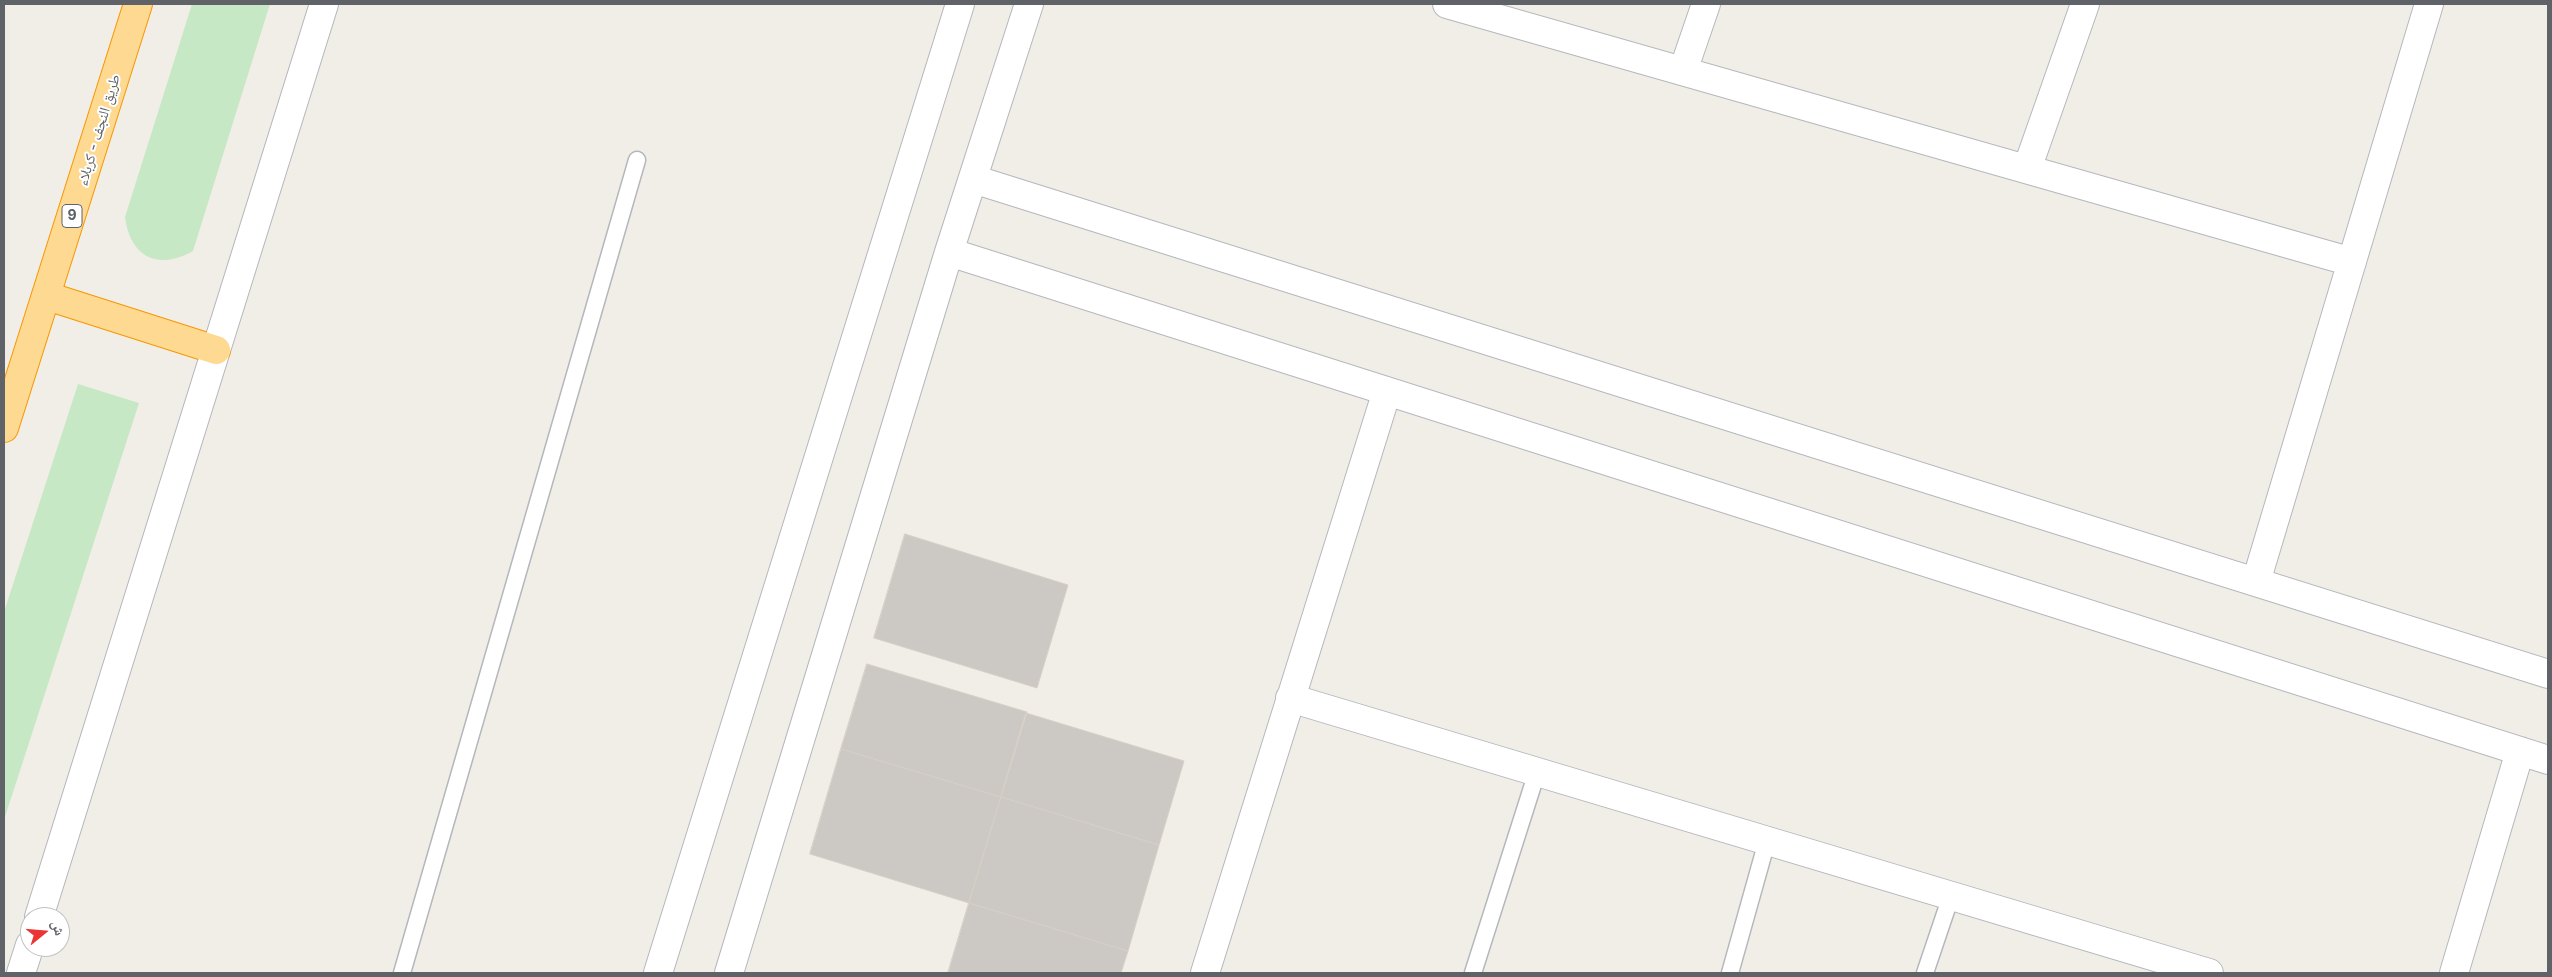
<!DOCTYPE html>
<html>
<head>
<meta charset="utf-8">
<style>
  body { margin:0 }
  #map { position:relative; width:2552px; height:977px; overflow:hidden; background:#f1eee7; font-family:Inter,"Noto Naskh Arabic",sans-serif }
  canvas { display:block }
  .frame { position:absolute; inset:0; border:5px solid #5f6367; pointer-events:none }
  .north { position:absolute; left:20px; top:907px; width:50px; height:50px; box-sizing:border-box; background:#fff; border:1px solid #bfc1c2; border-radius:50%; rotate:73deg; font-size:14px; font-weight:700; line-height:20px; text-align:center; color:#5f6367 }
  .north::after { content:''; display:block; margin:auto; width:18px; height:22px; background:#ea3435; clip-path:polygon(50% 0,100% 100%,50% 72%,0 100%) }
</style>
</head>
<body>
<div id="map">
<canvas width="2552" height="977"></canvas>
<div class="frame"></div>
<div class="north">ش</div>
</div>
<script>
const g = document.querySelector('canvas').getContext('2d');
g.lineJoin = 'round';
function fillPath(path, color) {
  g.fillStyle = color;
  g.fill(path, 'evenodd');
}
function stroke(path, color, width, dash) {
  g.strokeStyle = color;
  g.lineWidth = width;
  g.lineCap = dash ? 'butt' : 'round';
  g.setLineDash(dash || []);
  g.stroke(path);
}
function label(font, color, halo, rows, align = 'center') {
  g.font = font + ' Inter,"Noto Naskh Arabic",sans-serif';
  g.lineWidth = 4;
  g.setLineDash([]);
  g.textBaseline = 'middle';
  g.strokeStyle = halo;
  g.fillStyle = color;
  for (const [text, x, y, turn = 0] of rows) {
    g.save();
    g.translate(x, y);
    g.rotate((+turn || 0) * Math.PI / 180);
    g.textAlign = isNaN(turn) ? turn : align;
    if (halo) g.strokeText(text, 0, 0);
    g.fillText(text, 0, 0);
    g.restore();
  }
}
fillPath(new Path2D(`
  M192 4H270L193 251C158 271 130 257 125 217Z
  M78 384 139 403 4 820V612Z`), '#c7e8c4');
const building = new Path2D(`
  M905 534 1068 585 1037 688 874 638Z
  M867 664 1027 712 1001 797 841 749Z
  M1026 713 1184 761 1159 845 1001 797Z
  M841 749 1001 797 969 903 810 854Z
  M1001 797 1159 845 1128 951 969 903Z
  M969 903 1128 951 1121 973H948Z`);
fillPath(building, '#ccc9c4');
stroke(building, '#d6cfc5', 1);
const lane = new Path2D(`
  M402 973 637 160
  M1473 973 1537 772
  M1730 973 1767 841
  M1925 973 1951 896`);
const street = new Path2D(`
  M1447 4 2352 262
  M1683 71 1706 4
  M2027 169 2085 4
  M973 179 2548 674
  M949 252 2548 760
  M2256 582 2429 4
  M1290 698 2209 973
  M658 973 960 4
  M729 973 949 252 1029 4
  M1205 973 1387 391
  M2454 973 2520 751`);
const secondary = new Path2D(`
  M39 917 324 4
  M21 973 30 945`);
const highway = new Path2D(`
  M47 296 216 350
  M4 428 138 4`);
stroke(lane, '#b4b8bc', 19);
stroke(street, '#b4b8bc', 30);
stroke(secondary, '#b3b7bc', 30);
stroke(highway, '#f89600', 30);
stroke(lane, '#fff', 16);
stroke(street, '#fff', 28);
stroke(secondary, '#fff', 28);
stroke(highway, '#fdd992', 28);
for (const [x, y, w] of [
  [72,216,20]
]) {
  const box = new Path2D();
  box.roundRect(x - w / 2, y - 11.5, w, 23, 4);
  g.fillStyle = '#fff';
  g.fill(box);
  stroke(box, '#5f6367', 1);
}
label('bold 14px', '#5f6367', null, [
  ["9",72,216]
]);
label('15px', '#5f6367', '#fff', [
  ["طريق النجف - كربلاء",99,130,-73]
]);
</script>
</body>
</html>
